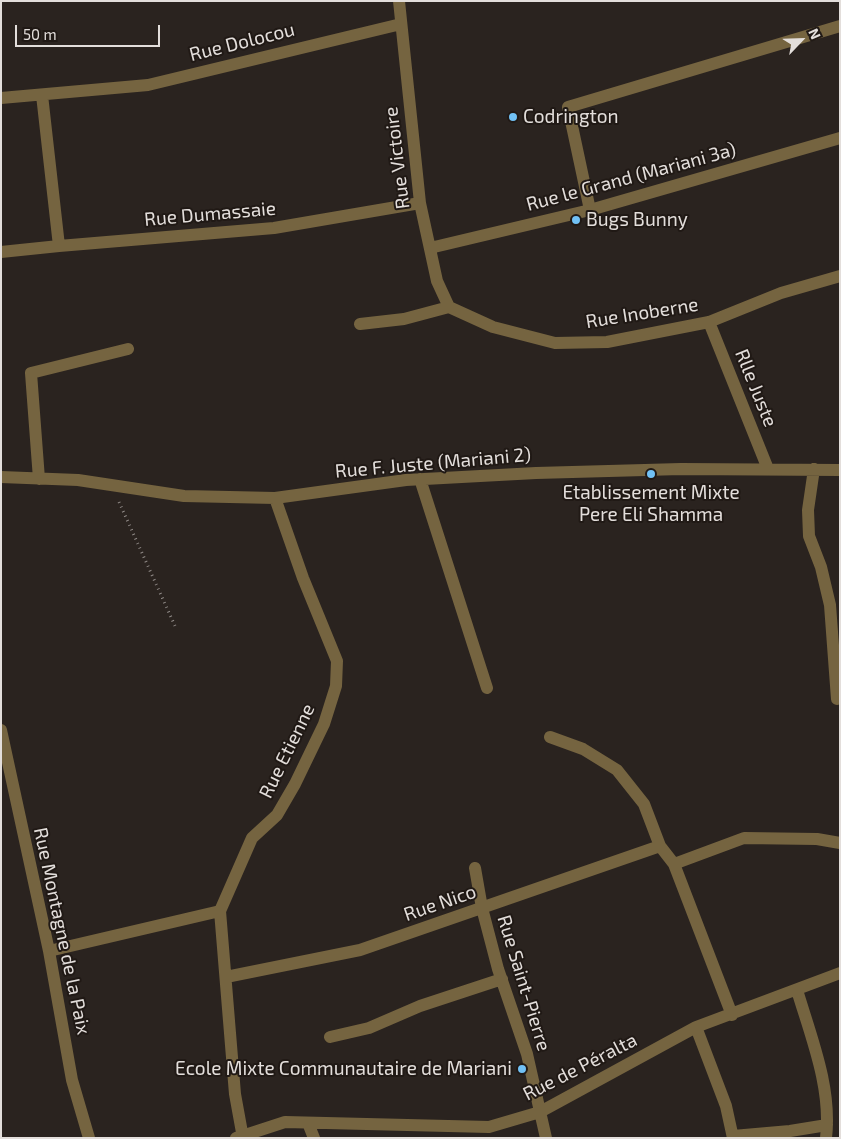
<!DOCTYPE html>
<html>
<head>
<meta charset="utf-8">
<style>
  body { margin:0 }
  #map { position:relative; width:841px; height:1139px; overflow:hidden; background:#2a231f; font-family:"Exo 2",sans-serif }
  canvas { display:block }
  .frame { position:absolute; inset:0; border:2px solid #e3dedb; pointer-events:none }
  .north { position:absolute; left:776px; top:15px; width:50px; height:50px; -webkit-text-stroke:4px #201915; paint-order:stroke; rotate:66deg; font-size:14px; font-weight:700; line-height:20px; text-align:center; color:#e3dedb }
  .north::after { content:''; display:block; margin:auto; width:18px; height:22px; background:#e3dedb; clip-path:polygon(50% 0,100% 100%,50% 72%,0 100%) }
  .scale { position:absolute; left:15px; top:25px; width:145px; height:22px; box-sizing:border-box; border:2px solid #e3dedb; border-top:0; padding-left:6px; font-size:15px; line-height:18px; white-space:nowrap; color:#e3dedb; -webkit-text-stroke:4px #201915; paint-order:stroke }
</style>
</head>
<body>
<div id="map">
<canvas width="841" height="1139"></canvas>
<div class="frame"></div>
<div class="north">N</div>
<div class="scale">50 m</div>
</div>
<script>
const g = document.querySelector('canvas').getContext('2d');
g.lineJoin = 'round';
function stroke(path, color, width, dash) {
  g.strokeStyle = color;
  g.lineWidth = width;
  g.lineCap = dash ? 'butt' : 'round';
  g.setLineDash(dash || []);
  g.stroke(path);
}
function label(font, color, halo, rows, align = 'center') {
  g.font = font + ' "Exo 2",sans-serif';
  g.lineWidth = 4;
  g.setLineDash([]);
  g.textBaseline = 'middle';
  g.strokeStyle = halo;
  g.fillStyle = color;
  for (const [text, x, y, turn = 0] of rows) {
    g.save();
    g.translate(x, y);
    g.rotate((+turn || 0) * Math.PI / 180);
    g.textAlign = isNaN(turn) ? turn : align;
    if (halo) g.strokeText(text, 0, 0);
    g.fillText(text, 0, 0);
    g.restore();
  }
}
stroke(new Path2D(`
  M119 502 175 626`), '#8f8986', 3, [1, 4]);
stroke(new Path2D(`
  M399 1 420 203 437 281 449 307
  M42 95 59 246
  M1 98 148 85 401 24
  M590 210 568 107 840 26
  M430 248 590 210 840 138
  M1 252 59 246 274 228 420 203
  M449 307 493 327 555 343 607 342 709 322 781 293 840 276
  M709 322 768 469
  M360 324 404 319 449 307
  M814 469 808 510 809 536 821 567 830 605 837 699
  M1 477 78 480 184 496 275 498 406 480 536 473 681 469 840 470
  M39 479 31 373 128 349
  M420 479 487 688
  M1 730 49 951 72 1080 89 1138
  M550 737 583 749 617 770 644 804 660 846 674 864 732 1015
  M674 864 744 838 817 839 840 843
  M475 868 482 908 498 969 527 1054 546 1138
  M49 951 220 911
  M226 977 360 950 660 846
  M797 990C811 1037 832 1088 826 1138
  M696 1027 726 1106 733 1138
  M330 1037 369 1028 420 1006 502 979
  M308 1123 314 1138
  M733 1136 790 1131 827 1125
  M236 1138 285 1122 489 1127 540 1112 696 1027 840 973
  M243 1138 235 1094 220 911 252 838 277 815 295 784 324 724 336 686 337 661 303 578 275 498`), '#756440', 12);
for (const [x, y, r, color] of [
  [513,117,5,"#71c1f5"],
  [576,220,5,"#71c1f5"],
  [651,474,5,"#71c1f5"],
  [522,1069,5,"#71c1f5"]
]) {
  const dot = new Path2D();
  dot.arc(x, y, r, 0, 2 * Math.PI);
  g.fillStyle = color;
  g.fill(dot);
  stroke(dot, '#201915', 2);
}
label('19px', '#e3dedb', '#201915', [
  ["Rue Dolocou",242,42,-14],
  ["Rue Victoire",397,158,-97],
  ["Rue le Grand (Mariani 3a)",631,177,-15],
  ["Rue Dumassaie",210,214,-5],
  ["Rue Inoberne",642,313,-9],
  ["Rlle Juste",756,388,68],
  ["Rue F. Juste (Mariani 2)",433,463,-5],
  ["Rue Etienne",287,751,-64],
  ["Rue Nico",440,903,-19],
  ["Rue Montagne de la Paix",62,931,78],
  ["Rue Saint-Pierre",524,983,73],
  ["Rue de Péralta",580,1067,-27]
]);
label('19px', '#e3dedb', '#201915', [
  ["Codrington",523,117],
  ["Bugs Bunny",586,220],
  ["Etablissement Mixte",651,493,"center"],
  ["Pere Eli Shamma",651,515,"center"],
  ["Ecole Mixte Communautaire de Mariani",512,1069,"right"]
], 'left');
</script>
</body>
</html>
